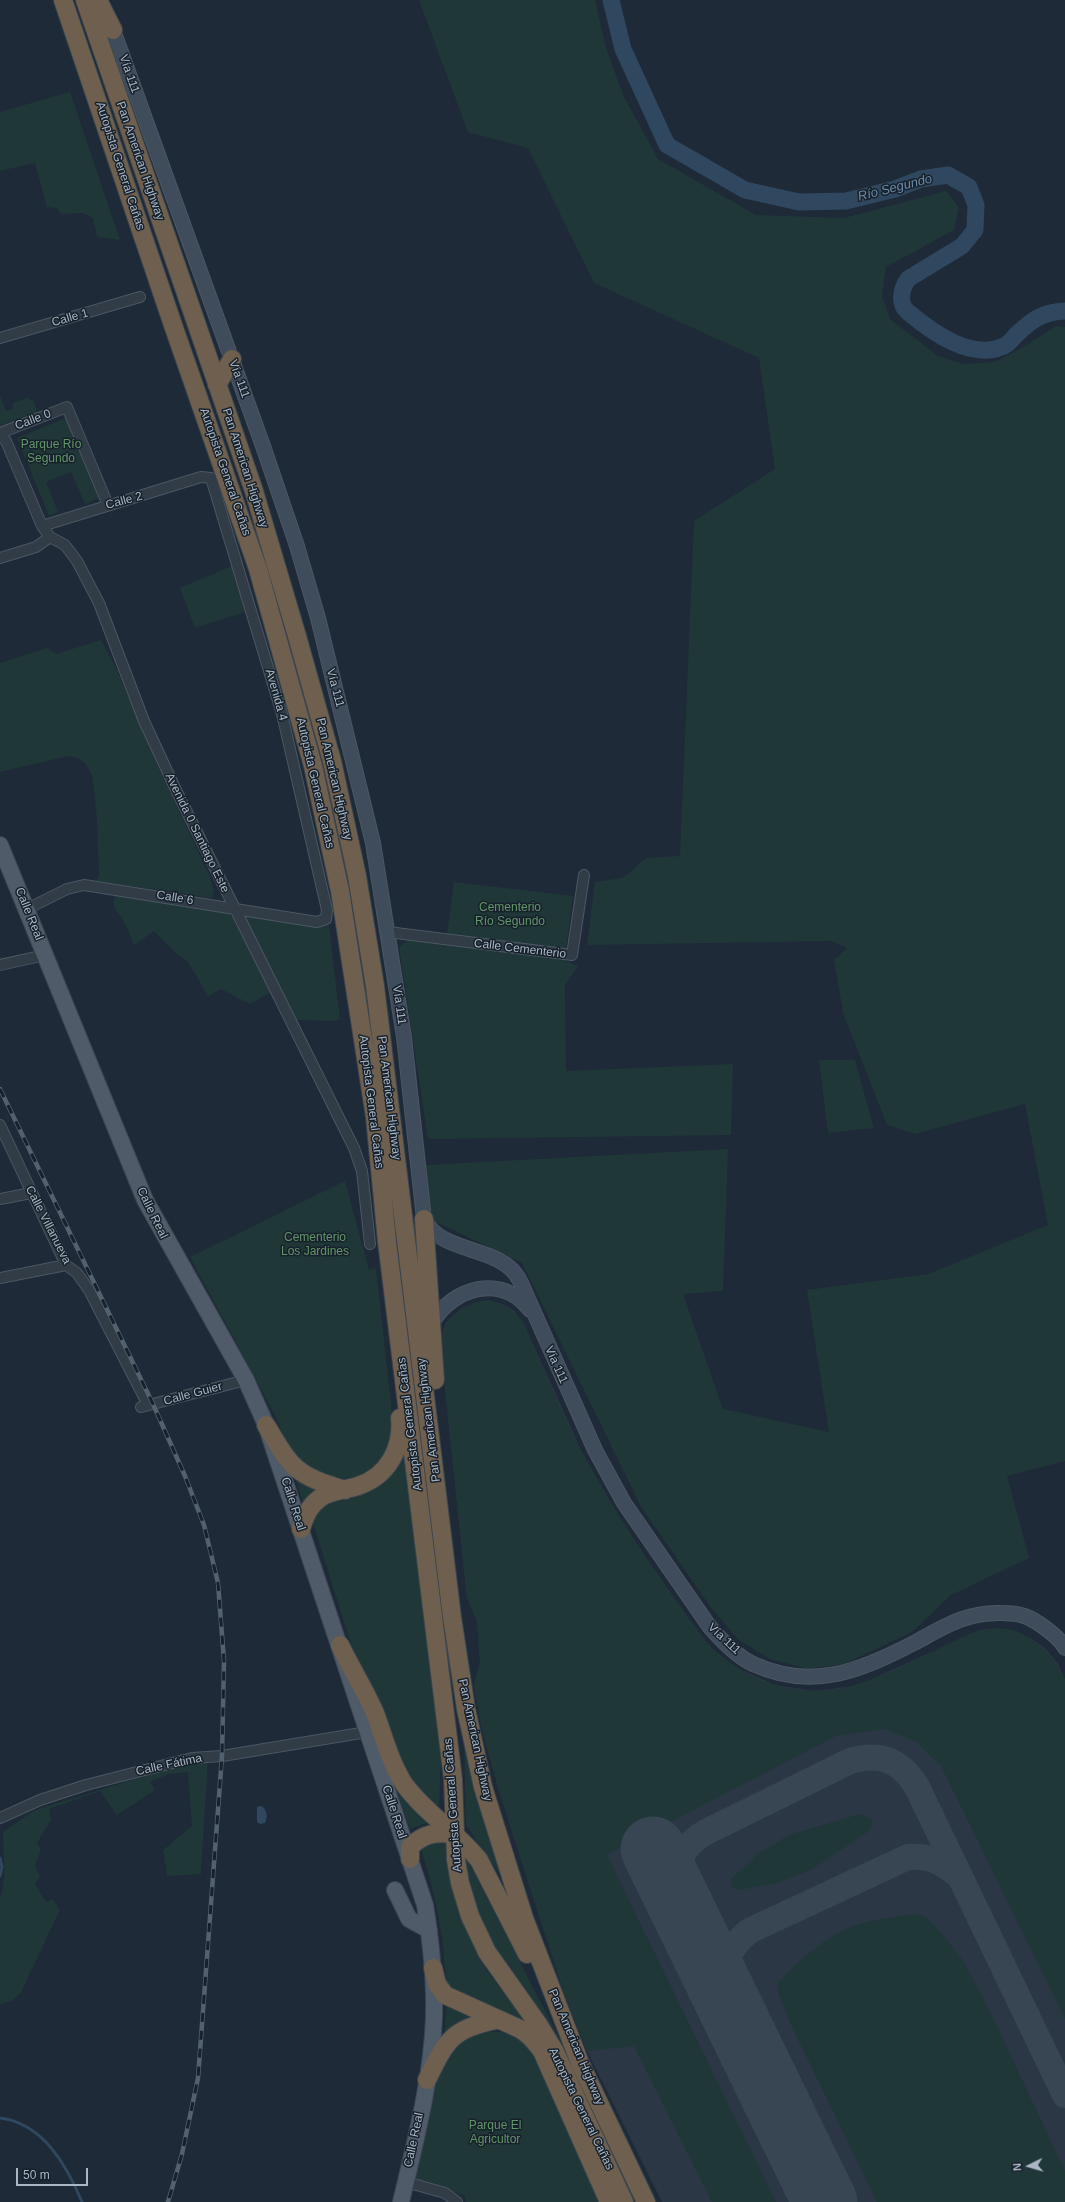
<!DOCTYPE html>
<html>
<head>
<meta charset="utf-8">
<style>
  body { margin:0 }
  #map { position:relative; width:1065px; height:2202px; overflow:hidden; background:#1e2a37; font-family:Helvetica,sans-serif }
  canvas { display:block }
  .north { position:absolute; left:1009px; top:2146px; width:40px; height:40px; -webkit-text-stroke:3px #17212b; paint-order:stroke; rotate:265deg; font-size:11px; font-weight:700; line-height:16px; text-align:center; color:#abb7c5 }
  .north::after { content:''; display:block; margin:auto; width:14px; height:18px; background:#abb7c5; clip-path:polygon(50% 0,100% 100%,50% 72%,0 100%) }
  .scale { position:absolute; left:16px; top:2168px; width:72px; height:18px; box-sizing:border-box; border:2px solid #abb7c5; border-top:0; padding-left:5px; font-size:12px; line-height:14px; white-space:nowrap; color:#abb7c5; -webkit-text-stroke:3px #17212b; paint-order:stroke }
</style>
</head>
<body>
<div id="map">
<canvas width="1065" height="2202"></canvas>
<div class="north">N</div>
<div class="scale">50 m</div>
</div>
<script>
const g = document.querySelector('canvas').getContext('2d');
g.lineJoin = 'round';
function fillPath(path, color) {
  g.fillStyle = color;
  g.fill(path, 'evenodd');
}
function stroke(path, color, width, dash) {
  g.strokeStyle = color;
  g.lineWidth = width;
  g.lineCap = dash ? 'butt' : 'round';
  g.setLineDash(dash || []);
  g.stroke(path);
}
function label(font, color, halo, rows, align = 'center') {
  g.font = font + ' Helvetica,sans-serif';
  g.lineWidth = 3;
  g.setLineDash([]);
  g.textBaseline = 'middle';
  g.strokeStyle = halo;
  g.fillStyle = color;
  for (const [text, x, y, turn = 0] of rows) {
    g.save();
    g.translate(x, y);
    g.rotate((+turn || 0) * Math.PI / 180);
    g.textAlign = isNaN(turn) ? turn : align;
    if (halo) g.strokeText(text, 0, 0);
    g.fillText(text, 0, 0);
    g.restore();
  }
}
fillPath(new Path2D(`
  M488 1300 502 1304 514 1311 523 1322 580 1448 620 1520 669 1591 710 1647 737 1668 775 1685 815 1691 833 1689 852 1686 870 1680 962 1638 981 1630 994 1629 1008 1630 1029 1637 1045 1648 1058 1664 1065 1679V2202H662L587 2051 564 1993 499 1791 481 1726 474 1685 480 1663 477 1621 467 1598 441 1350 442 1335 446 1323 452 1316 473 1303Z`), '#2b3744');
fillPath(new Path2D(`
  M419 0H595L606 48 624 97 658 159 756 215 844 218 946 191 959 207 954 230 886 267 882 296 890 319 938 356 963 364 995 362 1027 345 1056 326 1065 327V1461L1007 1476 1029 1558 951 1595 912 1632 844 1664 808 1669 770 1659 739 1640 712 1609 641 1507 522 1263 430 1219 426 1165 728 1149 723 1291 683 1294 723 1409 829 1432 807 1290 928 1274 1048 1225 1025 1104 915 1134 887 1125 843 1013 834 960 847 948 832 941 587 945 595 882 623 878 646 858 680 856 694 521 775 469 759 358 594 283 528 148 468 132Z
  M70 92 120 240 97 237 93 218 83 213 61 214 56 208 47 207 35 163 0 171V112Z
  M0 396 6 411 13 409V403L29 397 30 400 33 399 37 412 0 425Z
  M66 418 99 498 85 504 71 472 46 482 58 512 49 516 17 438Z
  M234 565 245 612 195 628 180 588Z
  M101 640 116 668 153 756 209 875 214 890 212 898 96 881 99 875 97 819 94 790 92 775 86 764 78 758 68 756 0 772V663L47 648 56 654Z
  M454 882 573 896 566 949 447 934Z
  M115 894 226 911 231 915 271 992 250 1004 221 989 208 996 188 962 176 953 154 931 134 945C131 938 128 929 124 922 118 909 111 912 115 894Z
  M242 911 329 926 340 1019 336 1021 295 1020Z
  M409 939 563 960 578 966 565 985 566 1071 733 1064 731 1135 428 1139 399 947Z
  M819 1060H855L874 1128 828 1133Z
  M345 1181 369 1270 376 1268 393 1423 390 1445 383 1458 367 1472 357 1477 339 1479 317 1475 291 1455 276 1417 190 1257Z
  M488 1300C504 1305 513 1310 523 1322 542 1364 559 1409 581 1450 605 1495 632 1537 661 1579 672 1595 684 1611 695 1627 700 1634 705 1642 712 1648 730 1664 752 1679 775 1685 800 1692 828 1693 853 1686 885 1677 915 1659 946 1645 957 1640 969 1633 981 1630 1019 1621 1050 1647 1065 1679V2019L941 1766 915 1741 884 1729 836 1736 607 1855 776 2202H712L634 2046 587 2051 564 1993 499 1791 481 1725 474 1685 480 1663 477 1621 467 1598 441 1350C443 1318 457 1305 488 1300Z
  M405 1454 441 1762 439 1805 432 1804 414 1785 404 1769 385 1711 352 1647 312 1520C329 1491 355 1502 381 1485 392 1478 399 1465 405 1454Z
  M294 1473 322 1490 304 1506Z
  M464 1739 513 1893 466 1825Z
  M208 1758 201 1874 167 1876 163 1850 192 1826 188 1772 169 1774 150 1782 155 1790 117 1815 100 1791 49 1809 51 1820 37 1843 41 1850 35 1865 40 1877 35 1884 46 1902 53 1899 60 1910 21 1992 12 2001 0 2004V1898C7 1877 3 1854 3 1832L35 1810 191 1762Z
  M396 1789 431 1821 410 1829Z
  M860 1814 873 1820 869 1831 811 1870 777 1883 739 1890 731 1887V1879L758 1854 789 1835Z
  M434 1839 444 1841 460 1906 487 1971 527 2023 450 1989C443 1974 445 1954 442 1937 437 1904 430 1878 420 1846Z
  M461 1848 565 2049C533 2005 495 1962 476 1911 469 1891 466 1869 461 1848Z
  M913 1914 924 1916 938 1929 964 1962 996 2024 1065 2171V2202H877L790 2023 779 1995 778 1984C791 1966 824 1939 844 1930 865 1920 891 1917 913 1914Z
  M447 2003 478 2016 444 2036Z
  M484 2032H500L514 2035 525 2043 547 2081 603 2202H466L465 2196 414 2178C422 2143 434 2063 461 2041 468 2036 475 2034 484 2032Z`), '#203738');
fillPath(new Path2D(`
  M261 1806C267 1809 268 1817 265 1823L260 1824 257 1822V1807Z`), '#2f485f');
stroke(new Path2D(`
  M0 1858 2 1867 0 1876
  M0 2118C43 2123 67 2166 82 2202`), '#2f485f', 3);
stroke(new Path2D(`
  M611 0 623 49 667 145 745 190 799 202 846 201 895 189 921 179 948 175 969 187 976 205 975 230 962 246 908 279C901 289 898 304 908 312 932 332 971 361 1004 346 1009 344 1013 338 1017 334 1033 319 1043 312 1065 311`), '#2f485f', 17);
stroke(new Path2D(`
  M674 1890C678 1863 679 1849 704 1833L850 1761C880 1752 901 1760 917 1787L1065 2095
  M727 2000C720 1967 723 1954 749 1931L908 1857C930 1855 944 1863 960 1877`), '#384653', 26);
stroke(new Path2D(`
  M653 1849 825 2202`), '#384653', 65);
const street = new Path2D(`
  M0 338 140 297
  M0 433 67 407 108 505
  M0 435 6 441 42 526 50 537 65 545 77 561 99 603 144 721 176 790 354 1148 362 1171 370 1244
  M0 558 36 547 50 537
  M27 909 67 889 84 885 317 922 326 919 327 910 282 714 211 478 201 477 42 526
  M388 932 572 955 584 875
  M0 965 45 955
  M0 1125 66 1265 77 1273 89 1290 148 1405
  M0 1199 31 1193
  M0 1278 66 1265
  M141 1407 246 1380
  M0 1818 40 1800 86 1785 192 1758 222 1756 367 1732
  M406 2182 445 2193 457 2202`);
const secondary = new Path2D(`
  M113 30 263 446 297 546 318 618 373 843 404 1037 424 1219C440 1251 485 1246 510 1268 515 1272 518 1277 521 1283L595 1450 624 1503 709 1626C721 1640 736 1656 753 1664 812 1691 860 1671 914 1643 944 1627 966 1612 1001 1613 1016 1613 1027 1615 1038 1623 1047 1629 1060 1638 1065 1648
  M432 1323C453 1287 502 1273 530 1310`);
const primary = new Path2D(`
  M0 845 145 1200 246 1380 266 1425 425 1905C431 1942 435 1979 434 2017 432 2078 415 2143 401 2202
  M395 1890 409 1919 429 1930`);
const highway = new Path2D(`
  M63 0 173 325 258 569 313 766 340 891 375 1117 387 1242 453 1779 456 1860 460 1883 470 1916 487 1952 538 2024 555 2052 624 2202
  M85 0 254 491 297 636 332 761 357 876 375 986 452 1617 466 1709 483 1787 524 1918 580 2063 646 2202
  M98 0 113 30
  M217 385 232 359
  M424 1219 435 1380
  M266 1425C292 1469 295 1475 345 1490
  M301 1529C305 1516 309 1506 320 1498 331 1490 346 1490 358 1486 388 1476 403 1448 400 1418
  M340 1645C351 1668 365 1690 375 1713 384 1737 390 1762 404 1784 425 1813 457 1832 479 1860L527 1954
  M410 1859V1847C424 1833 436 1832 454 1834
  M433 1968 437 1984 445 1995 520 2029C530 2035 535 2042 542 2051L609 2202
  M427 2080C446 2041 451 2029 496 2020`);
stroke(street, '#4c5763', 12);
stroke(secondary, '#4c5763', 16);
stroke(primary, '#3b4551', 18);
stroke(highway, '#39444e', 20);
stroke(street, '#313c47', 10);
stroke(secondary, '#3f4c5b', 14);
stroke(primary, '#4f5b68', 16);
stroke(highway, '#6e5f4e', 18);
const rail = new Path2D(`
  M0 1089 153 1404 185 1476 204 1525 218 1583 224 1661 222 1756 198 2078 182 2154 168 2202`);
stroke(rail, '#53616f', 4.5);
stroke(rail, '#17212b', 3, [9]);
label('12px', '#abb7c5', '#17212b', [
  ["Vía 111",129,74,71],
  ["Pan American Highway",140,161,71],
  ["Autopista General Cañas",120,166,72],
  ["Calle 1",70,318,-16],
  ["Vía 111",239,379,70],
  ["Calle 0",33,420,-21],
  ["Pan American Highway",245,468,72],
  ["Autopista General Cañas",225,472,71],
  ["Calle 2",124,501,-15],
  ["Vía 111",335,688,75],
  ["Avenida 4",276,695,74],
  ["Pan American Highway",334,779,77],
  ["Autopista General Cañas",315,783,77],
  ["Avenida 0 Santiago Este",197,833,64],
  ["Calle 6",175,898,9],
  ["Calle Real",29,914,68],
  ["Calle Cementerio",520,949,7],
  ["Vía 111",399,1005,82],
  ["Pan American Highway",389,1098,83],
  ["Autopista General Cañas",371,1102,83],
  ["Calle Real",152,1213,64],
  ["Calle Villanueva",48,1225,63],
  ["Vía 111",556,1365,66],
  ["Calle Guier",193,1394,-15],
  ["Pan American Highway",429,1420,-97],
  ["Autopista General Cañas",410,1424,-97],
  ["Calle Real",293,1504,72],
  ["Vía 111",724,1639,43],
  ["Pan American Highway",475,1740,78],
  ["Calle Fátima",169,1765,-12],
  ["Autopista General Cañas",453,1805,-94],
  ["Calle Real",394,1812,72],
  ["Pan American Highway",576,2047,67],
  ["Autopista General Cañas",581,2109,64],
  ["Calle Real",414,2140,-78]
]);
label('12px', '#629669', '#17212b', [
  ["Parque Río",51,445],
  ["Segundo",51,459],
  ["Cementerio",510,908],
  ["Río Segundo",510,922],
  ["Cementerio",315,1238],
  ["Los Jardines",315,1252],
  ["Parque El",495,2126],
  ["Agricultor",495,2140]
]);
label('italic 13px', '#698baa', '#17212b', [
  ["Río Segundo",895,188,-14]
]);
</script>
</body>
</html>
